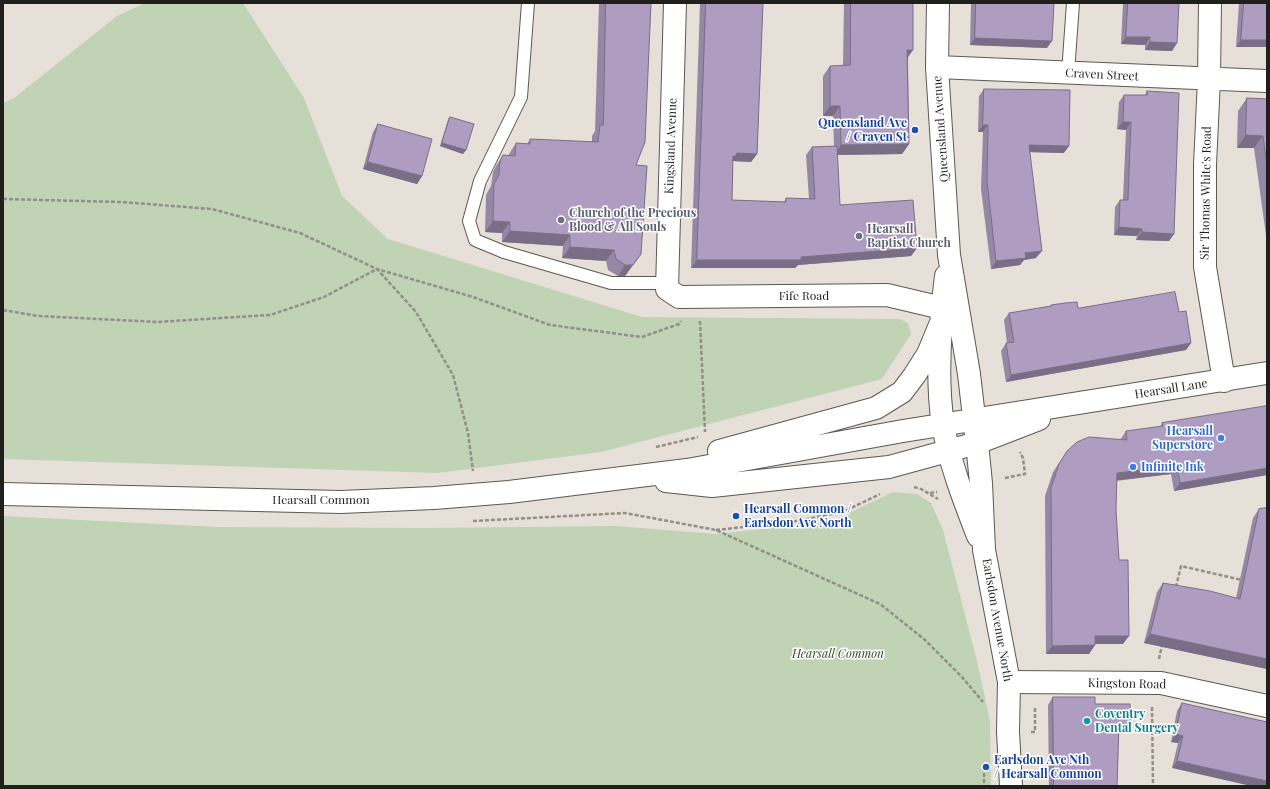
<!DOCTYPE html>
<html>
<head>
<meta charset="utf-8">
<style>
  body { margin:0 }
  #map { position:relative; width:1270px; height:789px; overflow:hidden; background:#e7e0d8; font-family:"Playfair Display",serif }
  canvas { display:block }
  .frame { position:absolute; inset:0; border:4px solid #211f1c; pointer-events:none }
</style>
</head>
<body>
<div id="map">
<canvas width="1270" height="789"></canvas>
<div class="frame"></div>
</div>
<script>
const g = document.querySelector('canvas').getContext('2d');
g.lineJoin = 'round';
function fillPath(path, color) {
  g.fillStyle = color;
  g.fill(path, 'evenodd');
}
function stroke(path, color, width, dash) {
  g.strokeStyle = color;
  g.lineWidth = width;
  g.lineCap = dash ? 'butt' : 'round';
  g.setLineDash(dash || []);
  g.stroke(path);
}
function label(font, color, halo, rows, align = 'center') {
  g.font = font + ' "Playfair Display",serif';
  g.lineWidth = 3;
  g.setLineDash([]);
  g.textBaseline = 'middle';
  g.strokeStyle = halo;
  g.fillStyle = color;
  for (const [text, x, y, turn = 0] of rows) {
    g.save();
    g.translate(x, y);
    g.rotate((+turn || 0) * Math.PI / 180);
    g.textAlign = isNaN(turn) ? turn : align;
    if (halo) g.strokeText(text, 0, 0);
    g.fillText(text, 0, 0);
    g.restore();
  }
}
fillPath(new Path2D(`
  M145 3H243L304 98 342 196 388 239 642 317 899 319 908 323 911 334 882 379 601 452 438 473 3 459V103L14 98 117 16Z
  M893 492 917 494 931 503 943 530 977 661 990 721 991 786H3V516L218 527 427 528 616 526 715 534 830 522Z`), '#c0d3b5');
const lane = new Path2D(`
  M528 3 521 97 480 181 469 221 475 240 504 252 611 283H667
  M1068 73 1073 3`);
const street = new Path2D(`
  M675 3 667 289 679 297 887 295 942 308
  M1210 3 1209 79 1205 165V267L1224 381
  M937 67 1267 81
  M1009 682 1161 683 1267 706`);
const secondary = new Path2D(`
  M938 3 937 67 949 255 969 374 977 443 981 483 984 550 1009 682 1008 732 1011 786
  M946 276C940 323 936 379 943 425 950 464 964 500 978 536
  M719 451 876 408 902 392 914 376 928 354 940 325
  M666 481 712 486 889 467 977 443 1039 419
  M3 494 341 502 434 498 509 492 687 470 903 431 1267 373`);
stroke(lane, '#5d5851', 14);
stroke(street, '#5d5851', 24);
stroke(secondary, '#5d5851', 24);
stroke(new Path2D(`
  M3 199 121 202 212 209 300 233 377 269 473 297 550 325 642 337 679 324 681 321
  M3 310 38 316 158 322 270 315 324 297 377 269 416 312 453 375 468 433 473 471
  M700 321 705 432
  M656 447 698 437
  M1005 478 1025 474 1023 458 1020 452
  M914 487 921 489 938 499
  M930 493 937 492
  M473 521 625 513 716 530 880 604 924 639 962 677 983 702
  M716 530 798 521 845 511 880 494
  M1176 587 1181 566 1242 580
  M1159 659 1162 645
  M1152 707 1153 786
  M1031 732H1035V706
  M984 773V786`), '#938e88', 2.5, [4, 2]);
stroke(lane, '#fff', 12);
stroke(street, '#fff', 22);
stroke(secondary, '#fff', 22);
fillPath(new Path2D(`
  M599 3H651L636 165 633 265 625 276H618L608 270 606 261 562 258 563 246 502 242V233L485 232 486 195 491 186 493 172 496 166 503 155H509V154L516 143 527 144 530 139 592 142V136L595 131Z
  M700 3H763L757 154 751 162 733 161 732 200 784 202 786 198 809 199 806 155 812 147 834 146 833 116H823V76L830 66H843L844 3H913L908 59 909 144 902 154 837 155 840 205 917 248 911 256 798 265 795 268H691Z
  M971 3H1054L1047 48 970 45Z
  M1123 3H1179L1177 43 1172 51 1145 50V45L1121 44Z
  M1239 3H1267V47H1236Z
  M984 89 1064 153 1030 152 1036 258 1024 260 1020 265 991 269 981 189 983 132H978L979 96Z
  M1147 91 1174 234 1169 241 1136 240 1137 236 1114 235 1115 207 1120 200H1123L1126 130 1117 129 1119 102 1124 95H1145Z
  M1247 98 1267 99V243L1254 148H1237L1238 111Z
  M450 117 466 150 463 154 440 146 448 120Z
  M378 124 422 176 417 184 363 169 373 132Z
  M1051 305 1078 308 1179 312 1191 343 1186 350 1006 382 1001 351 1006 343H1007L1004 320 1009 313 1050 307Z
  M1267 406V475L1174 491 1171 474 1116 481V510L1123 644H1095V645L1089 654H1046L1045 496 1053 472 1067 451 1120 440 1126 431 1160 427 1162 423Z
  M1267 508V669L1144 643 1157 592 1163 583 1236 598 1253 518 1259 509Z
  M1053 697 1095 704 1131 724 1125 732H1118L1117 786H1049L1048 705Z
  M1182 703 1267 722 1172 768 1178 743 1171 742 1177 711Z`), '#9687a6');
fillPath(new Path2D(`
  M1126 37H1150L1145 45 1121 44Z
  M975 38 1052 41 1047 48 970 45Z
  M1241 40H1267V47H1236Z
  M1150 42 1177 43 1172 51 1145 50Z
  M907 50H913L906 60Z
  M830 106H840L833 116H823Z
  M1123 122H1131L1126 130 1117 129Z
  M983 125H988L983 132H978Z
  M1246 135 1263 136 1254 148H1237Z
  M442 143 466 150 463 154 440 146Z
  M909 144 902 154 834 155 841 145Z
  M1029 145 1069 146 1064 153 1024 152Z
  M737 153 757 154 751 162 733 161V156Z
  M368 162 422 176 417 184 363 169Z
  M493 221 510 222 502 233 485 232Z
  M1119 227 1142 229 1137 236 1114 235Z
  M510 231 570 235 563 246 502 242Z
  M1142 232 1174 234 1169 241 1136 240Z
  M570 247 614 250 606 261 562 258Z
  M917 248 911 256 798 265 795 268H691L697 260 801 257Z
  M1042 251 1036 258 1024 260 1020 265 991 269 996 261 1025 253Z
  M641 254 625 276H618L625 265Z
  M1191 343 1186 350 1006 382 1011 375Z
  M1177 466 1171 474 1111 481 1117 473Z
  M1267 468V475L1174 491 1180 483Z
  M1150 634 1267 659V669L1144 643Z
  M1095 636H1129L1123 644H1089Z
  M1095 645 1089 654H1046L1052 646Z
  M1119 724H1131L1125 732H1114Z
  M1176 734 1183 736 1178 743 1171 742Z
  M1177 761 1267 781V786H1251L1172 768Z`), '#7a6e87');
const building = new Path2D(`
  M606 3H651L645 142 636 165 647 166 641 254 633 265H625L616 259 614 250 570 247V235L510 231V222L493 221 494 184 499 175 500 161 503 155 515 156 516 143 530 144V139L598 142 600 125H603Z
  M706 3H763L757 154 737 153 736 156H733L732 200 786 202V198L815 199 812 147 837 146 840 205 913 200 917 248 801 257V260H697Z
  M851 3H913V50H907L909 144 841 145 840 106H830V66L850 65Z
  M976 3H1054L1052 41 975 38Z
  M1128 3H1179L1177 43 1150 42V37H1126Z
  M1244 3H1267V40H1241Z
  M984 89 1070 90 1069 146 1029 145 1042 251 1025 253 1026 258 996 261 987 181 988 125H983Z
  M1147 91 1179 93 1174 234 1142 232V229L1119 227 1120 200H1128L1130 145 1131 122H1123L1124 95H1147Z
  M1247 98 1267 99V166L1263 136 1246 135Z
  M450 117 474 124 466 150 442 143Z
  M378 124 432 139 422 176 368 162Z
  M1175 292 1179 312 1186 311 1191 343 1011 375 1006 343 1014 342 1009 313 1051 306V305L1065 303 1077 302 1078 308Z
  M1267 406V468L1180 483 1177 466 1117 473 1116 510 1119 560H1128L1129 636H1095V645L1052 646 1051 488 1059 464 1067 451 1077 442 1089 437 1127 440 1126 431 1163 426 1162 423Z
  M1267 508V659L1150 634 1163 583 1210 591 1240 599 1259 509Z
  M1053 697H1095V704H1130L1131 724H1119L1117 786H1054Z
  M1182 703 1267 722V781L1177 761 1183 736 1176 734Z`);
fillPath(building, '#af9dc1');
stroke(building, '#7a6e87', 1);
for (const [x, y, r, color] of [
  [915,130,4,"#1a4fb4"],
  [561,220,4,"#6b7280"],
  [859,236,4,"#6b7280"],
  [1221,438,4,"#3f7fe0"],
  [1133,467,4,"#3f7fe0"],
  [736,516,4,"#1a4fb4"],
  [1087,721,4,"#0f9aa8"],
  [986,767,4,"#1a4fb4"]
]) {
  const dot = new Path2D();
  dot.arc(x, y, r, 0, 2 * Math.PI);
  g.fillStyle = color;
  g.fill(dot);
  stroke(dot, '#fff', 1.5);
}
label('12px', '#211f1c', '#fff', [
  ["Craven Street",1102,75,3],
  ["Queensland Avenue",941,129,-94],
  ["Kingsland Avenue",671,146,-88],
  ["Sir Thomas White's Road",1206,193,-89],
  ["Fife Road",804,296],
  ["Hearsall Lane",1171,389,-9],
  ["Hearsall Common",321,500],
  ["Earlsdon Avenue North",997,620,80],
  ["Kingston Road",1127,684,1]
]);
label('bold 12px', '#164399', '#fff', [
  ["Queensland Ave",907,123,"right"],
  ["/ Craven St",907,137,"right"],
  ["Hearsall Common /",744,509],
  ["Earlsdon Ave North",744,523],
  ["Earlsdon Ave Nth",994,760],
  ["/ Hearsall Common",994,774]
], 'left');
label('bold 12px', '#5b616d', '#fff', [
  ["Church of the Precious",569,213],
  ["Blood & All Souls",569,227],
  ["Hearsall",867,229],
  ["Baptist Church",867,243]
], 'left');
label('bold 12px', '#366cbe', '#fff', [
  ["Hearsall",1213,431],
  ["Superstore",1213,445],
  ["Infinite Ink",1141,467,"left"]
], 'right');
label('italic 12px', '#2f4e1b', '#fff', [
  ["Hearsall Common",838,654]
]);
label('bold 12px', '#0d838f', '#fff', [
  ["Coventry",1095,714],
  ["Dental Surgery",1095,728]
], 'left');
</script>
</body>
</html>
